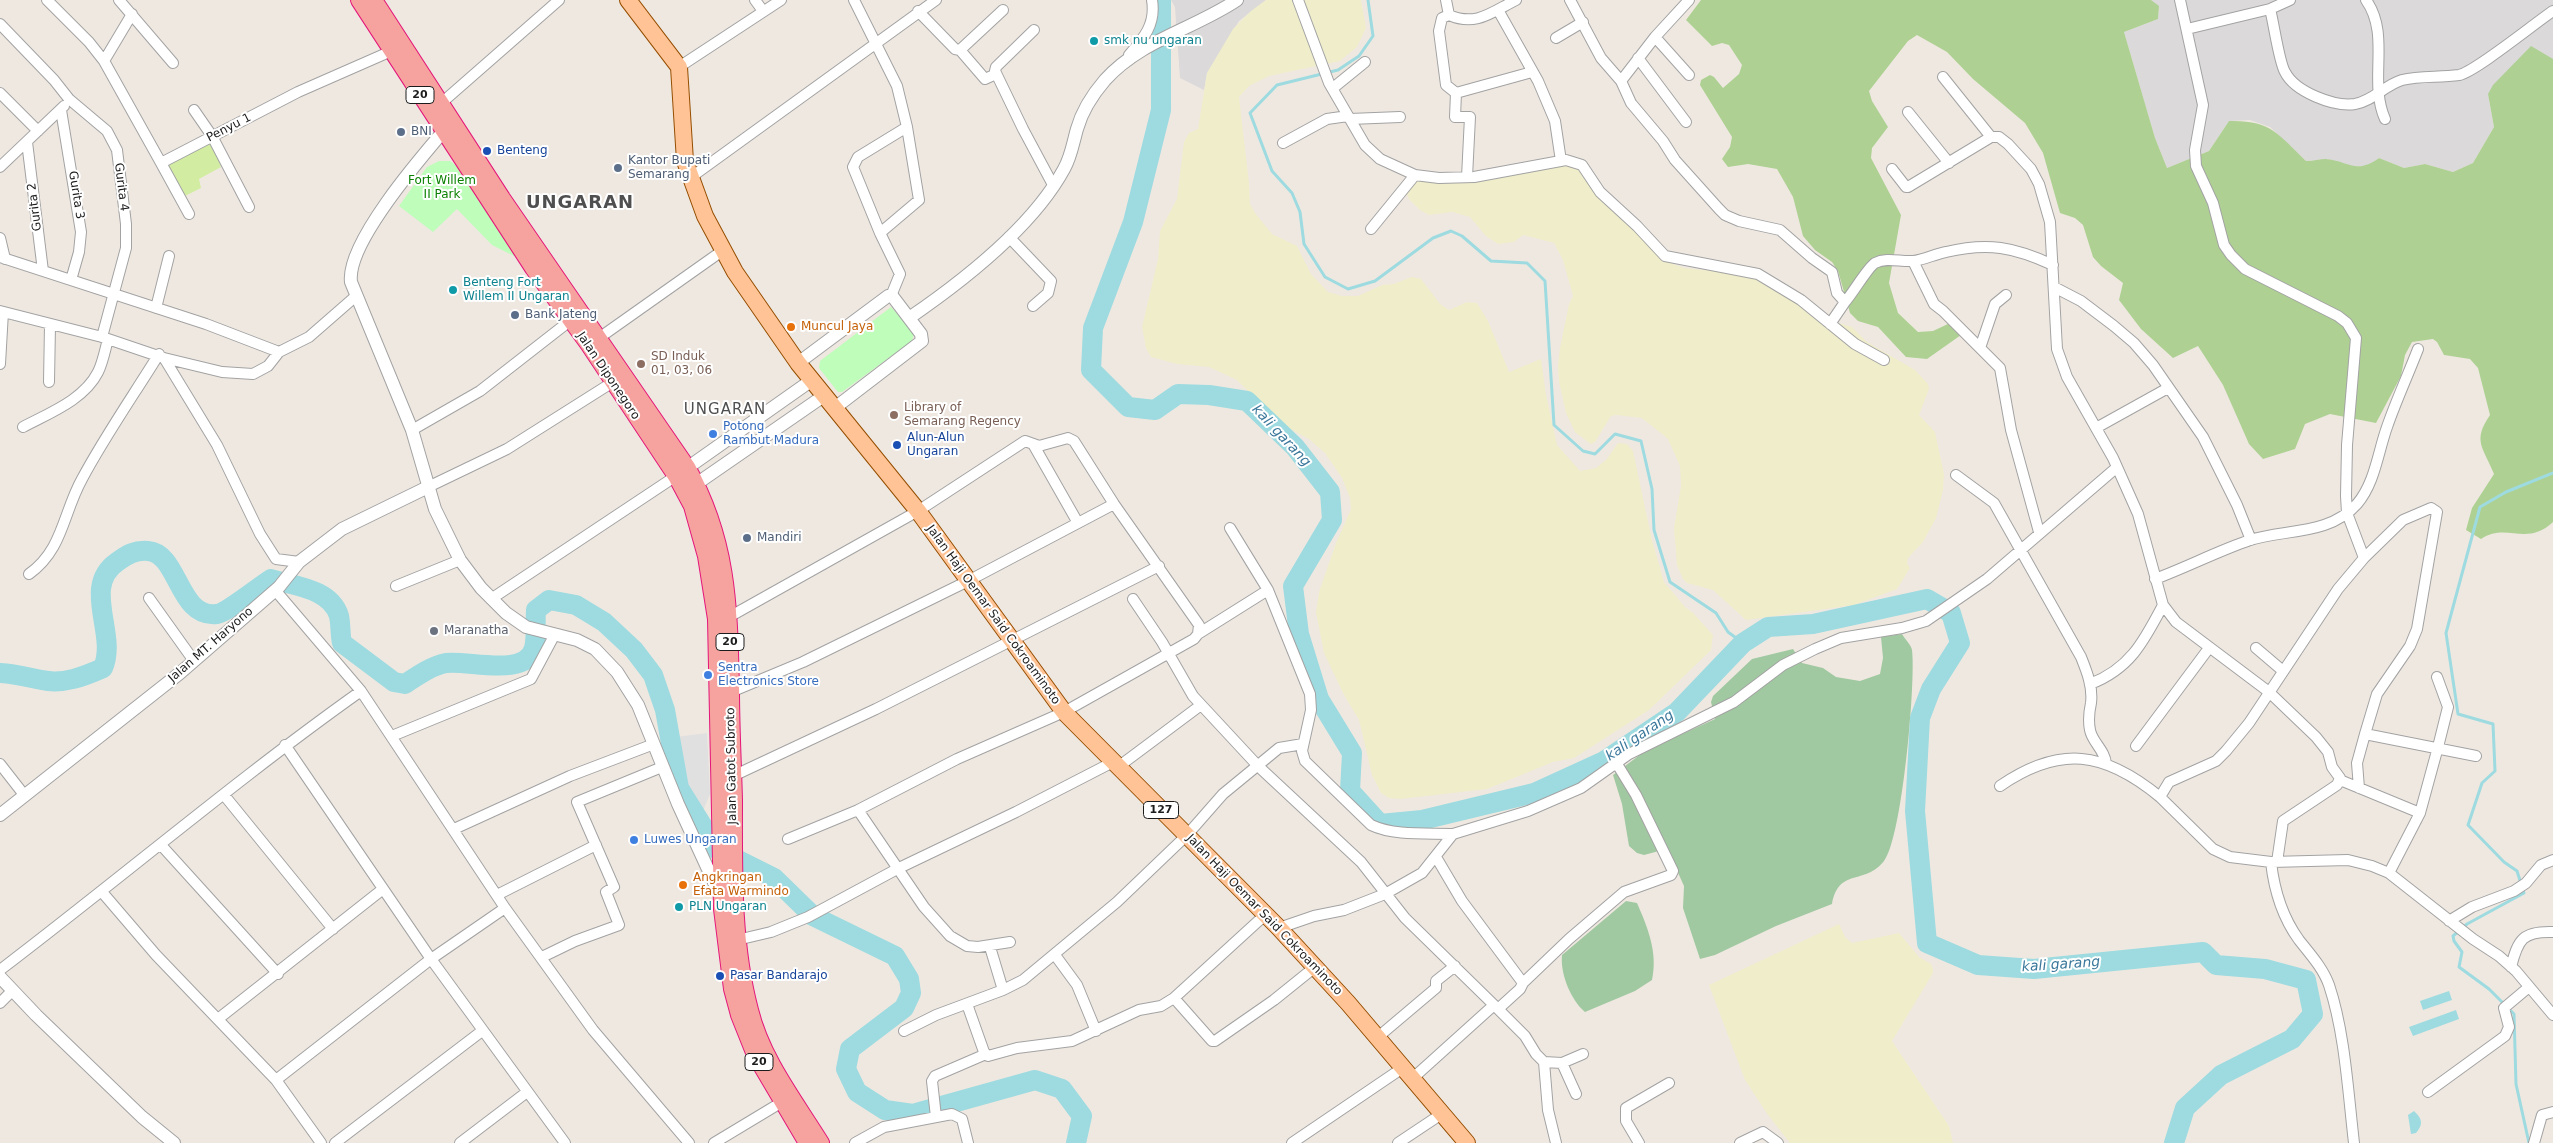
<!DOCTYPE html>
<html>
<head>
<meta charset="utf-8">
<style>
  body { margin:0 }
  canvas { display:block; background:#efe8e1 }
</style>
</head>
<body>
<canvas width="2553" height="1143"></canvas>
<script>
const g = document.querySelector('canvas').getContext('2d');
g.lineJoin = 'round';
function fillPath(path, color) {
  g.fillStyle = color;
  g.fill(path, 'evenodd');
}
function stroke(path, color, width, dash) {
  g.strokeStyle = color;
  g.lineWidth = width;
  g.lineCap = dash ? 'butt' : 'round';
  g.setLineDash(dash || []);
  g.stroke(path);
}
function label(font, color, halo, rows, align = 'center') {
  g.font = font + ' "DejaVu Sans",sans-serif';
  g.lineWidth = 4;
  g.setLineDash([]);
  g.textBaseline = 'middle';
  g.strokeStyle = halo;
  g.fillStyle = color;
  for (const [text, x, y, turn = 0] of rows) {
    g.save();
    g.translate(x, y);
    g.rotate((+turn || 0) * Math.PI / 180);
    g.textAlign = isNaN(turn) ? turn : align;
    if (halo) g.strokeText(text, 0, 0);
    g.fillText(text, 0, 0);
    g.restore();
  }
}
fillPath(new Path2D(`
  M1171 0H1266L1239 21 1207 73 1204 90 1180 78 1175 7Z
  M2151 0H2553V59L2488 94 2494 127 2473 163 2453 172 2425 164 2404 168 2379 158 2368 166H2346L2327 159 2306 161 2270 127 2250 120 2229 121 2209 151 2167 168 2155 138 2124 32 2158 19 2159 7Z`), '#dbd9d9');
fillPath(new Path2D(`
  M1266 0H1361L1366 28 1357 47 1340 61 1269 76 1249 86 1239 97 1249 183 1250 204 1255 213 1272 234 1297 246 1311 274 1328 292 1342 296H1358L1382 285 1393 284 1412 277 1421 279 1440 304 1449 310 1467 302 1477 303 1488 321 1509 372 1541 359 1546 395 1557 445 1580 471 1596 468 1606 460 1618 443 1627 444 1633 451 1652 540 1664 582 1685 607 1693 613 1713 635 1711 650 1649 710 1574 758 1553 762 1487 789 1400 799 1389 798 1381 793 1372 775 1359 720 1343 693 1324 653 1316 612 1319 592 1336 543 1351 509 1350 498 1342 478 1325 453 1309 439 1281 424 1237 380 1209 367 1177 364 1151 357 1146 348 1142 327 1158 259 1160 231 1177 199 1184 142 1189 133 1198 129 1207 73 1233 29 1251 11Z
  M1563 164 1577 167 1597 196 1626 220 1665 261 1684 268 1751 275 1832 321 1852 327 1867 342 1915 370 1928 384 1929 389 1919 415 1935 432 1944 474 1943 490 1936 518 1923 542 1908 558 1907 563 1910 568 1897 589 1854 605 1746 620 1713 590 1687 583 1683 579 1677 565 1674 528 1681 486 1680 466 1668 439 1642 418 1616 415 1611 416 1595 442 1591 444 1575 432 1566 413 1559 382 1558 366 1560 348 1569 304 1573 296 1563 260 1554 243 1523 235 1514 242 1498 244 1486 236 1470 217 1452 212 1429 215 1420 210 1409 199 1405 190 1414 178 1440 184 1469 182Z
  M1839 924 1845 937 1852 943 1899 933 1919 957 1931 964 1933 969V973L1892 1041 1949 1126 1953 1143H1790L1768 1115 1745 1080 1709 985Z`), '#efedca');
fillPath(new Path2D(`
  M212 140 221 167 199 179 201 188 183 197 165 163Z`), '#d2eda2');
fillPath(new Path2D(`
  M1701 0H2151L2159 6 2158 19 2124 32 2155 138 2167 168 2209 151 2229 121C2271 120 2278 134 2306 161 2313 161 2320 159 2326 159 2349 161 2355 175 2379 158L2404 168 2425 164 2453 172 2473 163 2494 127 2488 94 2493 85 2531 46 2553 59V522C2527 547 2506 522 2481 539L2466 530 2472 508 2494 474C2483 447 2472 441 2490 415L2478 368 2470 359 2444 355 2437 342 2433 339 2412 342 2405 355 2401 376 2376 423 2330 414 2305 424 2295 449 2263 459 2249 444 2223 385 2198 346 2173 358 2141 329 2119 300 2123 283 2101 266 2093 257 2083 225 2075 218 2060 213 2043 153 2025 123 1973 79 1947 52 1917 35 1908 41 1869 91 1872 101 1888 127 1872 148 1871 158 1901 215 1889 283 1898 313 1918 332 1933 331 1950 323 1961 335 1927 359 1906 357 1878 327 1858 321 1850 313 1838 271 1832 262 1815 250 1803 236 1793 197 1777 169 1748 164 1728 167 1722 159 1730 147 1732 137 1700 85 1701 80 1710 75 1714 77 1723 88 1739 74 1742 65 1729 45 1722 43 1712 46 1686 20Z`), '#aed193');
fillPath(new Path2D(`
  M1902 634C1905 639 1911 645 1912 650 1916 682 1902 839 1884 861 1864 886 1839 867 1832 904L1776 926 1715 955 1700 959 1683 908 1684 886 1670 855 1659 851 1644 855 1637 853 1629 846 1622 804 1613 775 1645 751 1715 719 1711 702 1713 696 1752 659 1793 649 1802 663 1823 668 1836 677 1860 681 1880 674 1883 658 1881 637Z
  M1626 901 1637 903C1648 928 1658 953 1652 980L1635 991 1585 1012C1571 1000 1560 974 1562 955Z`), '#a1c9a1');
fillPath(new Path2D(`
  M439 161H450L458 167 522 260 492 245 457 209 433 232 399 206 427 167Z
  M891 307 914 333 912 341 842 392H838L819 368 820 361Z`), '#befdba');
fillPath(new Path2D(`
  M707 733 710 794 703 811 686 782 674 785 671 773 683 770 676 737Z`), '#e0e0e0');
fillPath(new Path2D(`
  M2449 991 2452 1000 2423 1010 2420 1001Z
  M2456 1010 2459 1019 2413 1036 2409 1027Z
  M2414 1111C2423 1119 2423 1125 2416 1133L2411 1134 2408 1115Z`), '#9edbe0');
stroke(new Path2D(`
  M1368 0 1373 36 1359 56 1338 70 1277 85 1250 113 1272 171 1292 193 1300 212 1304 244 1325 277 1348 289 1375 281 1433 238 1451 231 1462 236 1491 261 1527 263 1545 281 1554 425 1583 451 1595 454 1615 434 1641 441 1652 489 1654 530 1670 582 1716 613 1728 632 1743 643
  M2529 1143 2516 1084 2514 1014 2489 989 2459 967 2462 952 2454 941 2453 936 2467 924 2524 893 2517 871 2504 862 2468 825 2482 783 2495 771 2493 724 2458 714 2446 633 2480 507 2506 492 2553 473`), '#9edbe0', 3);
stroke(new Path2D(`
  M1161 0V110L1133 222 1093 328 1091 370 1128 407 1155 410 1178 394 1209 395 1247 401 1295 447 1330 492 1332 520 1293 586 1299 634 1319 699 1352 753 1350 791 1380 824 1422 820 1534 793 1604 761 1677 712 1743 643 1768 627 1813 624 1927 599 1951 613 1960 643 1931 689 1920 718 1915 811 1927 943 1978 965 2034 969 2203 952 2216 965 2265 969 2306 980 2313 1014 2292 1039 2221 1075 2185 1108 2174 1143
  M0 673C17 674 26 677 42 680 63 685 85 676 103 668 118 634 81 587 117 562 128 554 135 550 148 551 179 553 178 619 217 614 226 613 261 585 271 579 295 586 331 589 339 616 341 625 340 635 342 643L394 682 405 684C417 676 431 666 446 663 469 660 526 678 534 648 537 637 535 622 536 610L549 600 576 605 604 622 634 650 653 675 665 710 679 788 702 825 712 847 774 878 813 916 895 956 909 979 911 993 904 1008 850 1049 846 1069 857 1092 885 1110 913 1114 1035 1080 1062 1089 1082 1116 1076 1143`), '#9edbe0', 20);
const minor = new Path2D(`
  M47 0 89 42 104 61 161 163 298 92 396 49
  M119 0 173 63
  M755 0 763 11
  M854 0 897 86 907 127 858 157 853 167 880 233 900 274 891 296
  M1298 0 1329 83 1365 145 1380 159 1415 175 1439 178 1474 177 1566 160 1582 165 1600 192 1637 226 1665 256 1758 274 1801 300 1855 344 1884 360
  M1446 0 1449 15
  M1516 0C1492 12 1476 27 1449 15L1442 18 1439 31 1446 85 1456 93 1532 72
  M1570 0 1601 58 1621 81 1631 103 1663 141 1675 160 1719 209 1725 215 1739 221 1780 230 1812 258 1832 272 1837 293 1845 302C1853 293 1868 267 1875 263 1887 257 1900 262 1913 261 1923 260 1935 254 1946 252 1988 242 2014 247 2053 265
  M2180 0 2203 105 2195 150 2196 166 2213 203 2224 245 2231 255 2245 269 2338 316 2347 323 2356 338 2347 445 2346 496 2347 513 2364 558 2338 589 2249 723 2226 751 2216 761 2169 782 2160 797 2213 849 2230 857 2271 862 2348 860 2372 866 2389 873 2473 939 2499 956 2516 971 2553 1015
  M2366 0C2391 35 2368 81 2385 119
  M2270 9C2274 24 2279 62 2285 72 2295 92 2334 107 2355 104 2373 101 2385 85 2402 80 2421 75 2439 78 2459 75 2475 72 2535 23 2553 11
  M1498 10 1538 81 1555 121 1561 161
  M918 11 955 49 960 50 1003 10
  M0 24 54 80 69 99 107 131 117 150 126 224V248L102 337
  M2187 29 2270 9 2290 0
  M1034 30 996 67 995 71 1023 129 1053 185
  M1655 37 1689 75
  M1556 38 1583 22
  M960 50 985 79 996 74
  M1129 55C1144 38 1156 24 1152 0
  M1638 58 1686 122
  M104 61 132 14
  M679 67 781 0
  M1943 77 1991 137H1999L2008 144 2031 169 2039 184 2050 222 2057 349 2067 377 2113 458 2138 514 2163 605 2176 622 2269 692 2316 737 2328 752 2332 767 2340 778 2337 785 2283 821 2277 862
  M1621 81 1655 37 1689 0
  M1333 88 1365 62
  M0 93 38 131
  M1456 93 1455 117H1470L1467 177
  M438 106 559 0
  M61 110 81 232 79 252 71 280
  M194 110 212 136 249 207
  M1908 112 1949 163
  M1350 119 1400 117
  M27 142 43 271
  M1283 143 1327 119 1348 116
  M161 163 189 214
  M0 167 64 106
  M1892 169 1906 187H1908L1991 137
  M690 178 936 0
  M1371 229 1415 175
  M880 233 919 200 907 127
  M1009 237 1051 281 1048 293 1033 306
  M0 238 5 259
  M0 257 206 324 279 352
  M1913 261 1934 304 1943 311 2000 368 2011 430 2039 532
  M2054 287 2081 301 2114 326 2134 343 2153 365 2203 437 2237 505 2251 540
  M156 308 169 256
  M0 311 102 337 164 358 222 372 253 374 268 366 279 352 309 337 356 296
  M1830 324 1845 302
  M599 338 722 251
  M1980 348 1995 304 2006 295
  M164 358 217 445 260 534 276 559 299 562
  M0 364 3 312
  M49 382 50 325
  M23 427C49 413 84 400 98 372 103 362 105 350 108 339
  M2096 428 2168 388
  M412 430 480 391 571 320
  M1033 444 1078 523
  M1956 475 1994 503 2081 657C2087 672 2093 687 2091 703 2089 712 2088 720 2090 730 2092 742 2105 750 2106 764
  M428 487 507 449 613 382
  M1230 528 1268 590
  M2364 558 2403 520 2431 508 2437 512 2417 629 2410 646 2377 694 2365 734 2476 756
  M29 574C63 550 63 513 82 479 105 436 133 396 159 354
  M2155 579C2187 567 2218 551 2250 540 2285 529 2330 535 2357 504 2375 483 2378 452 2387 427 2396 401 2408 375 2418 349
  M396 586 460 560
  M275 590 361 691 505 908 593 1030 689 1143
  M149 598 194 661
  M491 599 676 476
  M1133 599 1162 642 1193 696 1258 766 1361 862 1405 918 1494 1005 1413 1078
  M729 617 918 511 1025 441 1039 446 1068 438 1074 441 1114 504 1199 625 1198 634 1194 639 1064 712 957 759 858 810 788 839
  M1198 634 1268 590 1310 694 1311 710 1302 751 1305 761 1371 825C1394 836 1427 833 1453 834
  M2256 648 2283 671
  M2090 684C2130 669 2144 641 2163 605
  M731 692 803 662 968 581 1114 504
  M392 736 531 679 555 634
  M285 745 431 959 565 1143
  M2136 746 2209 648
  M0 764 25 796
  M1118 767 1201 705
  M733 776 876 709 1159 566
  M2340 780 2420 813
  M2000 786C2060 745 2104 751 2160 797
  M2359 788 2357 763 2365 734
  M224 795 333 929
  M858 810 924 907 950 936 967 946 978 947 1010 942
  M454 829 570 776 654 744
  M161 845 278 974
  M1436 857 1462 901 1523 983 1520 989 1498 1009
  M2271 862C2274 889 2283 918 2299 940 2310 954 2323 968 2329 985 2345 1033 2348 1092 2354 1143
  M2389 873 2420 813 2438 747 2448 707 2437 677
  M102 892 156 955 276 1080 321 1143
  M497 895 596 845
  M2449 921 2472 907 2514 891 2526 883 2541 865 2553 860
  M1279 928 1314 916 1344 910 1385 894 1422 873 1453 834 1528 811 1581 788 1629 754 1734 702 1783 665 1815 649 1841 638 1902 628 1926 621 1987 579 2116 468
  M737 940 771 932 808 917 899 868 1016 812 1113 762
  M990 947 1003 990
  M1055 955 1077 985 1096 1031
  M542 957 575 941 619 925 606 892 614 887 577 802 662 767
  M2511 967C2518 939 2523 931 2553 932
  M0 970C121 878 237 779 361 691
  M1523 983 1569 939 1624 892 1671 875 1673 871 1636 795 1617 764
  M1174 998 1212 1041H1215L1274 1000 1315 967
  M0 1003 12 991
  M967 1004 984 1052 988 1056 1017 1048 1072 1041 1139 1010 1161 1006 1174 998 1266 914
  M1494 1005 1525 1036 1536 1054 1544 1062 1562 1063 1583 1054
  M218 1019 383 889
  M904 1031 936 1015 1003 990 1023 980 1117 902 1187 835 1223 794 1279 748 1303 744
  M1378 1037 1436 988V981L1455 966
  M1544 1062 1548 1110 1556 1143
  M1562 1063 1576 1094
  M276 1080 431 959 505 908
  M2428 1092 2505 1036 2509 1027 2504 1008 2529 987
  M936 1117 932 1081 935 1076 986 1054
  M335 1143 482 1031
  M460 1143 527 1092
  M714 1143 782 1102
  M855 1143 884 1127 952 1114 962 1119 968 1143
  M1292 1143 1404 1067
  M1398 1143 1443 1113
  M1639 1143 1626 1121V1108L1669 1083
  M1740 1143 1763 1132 1778 1143
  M2534 1143 2542 1115 2553 1112`);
const tertiary = new Path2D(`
  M448 126C423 155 346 243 351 282L412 430 435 509 460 560 481 588 506 613 526 627 577 640 595 649 617 672 638 705 678 804 719 893
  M909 318C963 281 1032 228 1064 169 1071 157 1073 143 1077 129 1082 111 1093 94 1105 80 1141 40 1194 29 1237 0
  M798 363 888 296 893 297 921 334 922 341 836 407
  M680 473 812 380
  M689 489 825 395
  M0 815 180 673 279 587 299 562 342 529 428 487
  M0 977 36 1015 142 1117 174 1143`);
const primary = new Path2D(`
  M628 0 679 67 685 161 705 216 735 272 798 363 918 511 1064 712 1279 928 1348 1003 1467 1143`);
const trunk = new Path2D(`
  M359 0 533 268 589 345 676 476 692 506 706 556 716 619 722 909 732 989 739 1015 755 1055 807 1143
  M374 0 502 198 687 467C729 542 729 608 731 690 731 727 733 763 734 800 734 870 732 942 750 1010 762 1059 795 1101 821 1143`);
stroke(minor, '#a3a3a3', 12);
stroke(tertiary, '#a3a3a3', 14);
stroke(primary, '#954e00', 18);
stroke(trunk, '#e4167a', 18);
stroke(minor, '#fff', 10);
stroke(tertiary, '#fff', 12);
stroke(primary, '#ffc396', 16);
stroke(trunk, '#f6a29e', 16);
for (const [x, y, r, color] of [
  [1094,41,5,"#0f9aa8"],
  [401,132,5,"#5c6f8a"],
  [487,151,5,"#1a4fb4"],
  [618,168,5,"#5c6f8a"],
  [453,290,5,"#0f9aa8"],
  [515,315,5,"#5c6f8a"],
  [791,327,5,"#e8710a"],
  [641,364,5,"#8d6e63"],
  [894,415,5,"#8d6e63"],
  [713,434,5,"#3f7fe0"],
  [897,445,5,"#1a4fb4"],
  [747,538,5,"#5c6f8a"],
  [434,631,5,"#6b7280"],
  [708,675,5,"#3f7fe0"],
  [634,840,5,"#3f7fe0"],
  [683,885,5,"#e8710a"],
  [679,907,5,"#0f9aa8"],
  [720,976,5,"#1a4fb4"]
]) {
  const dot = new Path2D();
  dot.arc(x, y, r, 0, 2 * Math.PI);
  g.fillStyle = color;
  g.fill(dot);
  stroke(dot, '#fff', 2);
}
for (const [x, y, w] of [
  [420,95,28],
  [730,642,28],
  [1161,810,35],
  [759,1062,28]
]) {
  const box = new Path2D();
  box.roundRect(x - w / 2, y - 8.5, w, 17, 4);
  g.fillStyle = '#fff';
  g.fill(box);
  stroke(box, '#1c1c1c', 1);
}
label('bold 11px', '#1c1c1c', null, [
  ["20",420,95],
  ["20",730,642],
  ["127",1161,810],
  ["20",759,1062]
]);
label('12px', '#0d838f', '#fff', [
  ["smk nu ungaran",1104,41],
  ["Benteng Fort",463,283],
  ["Willem II Ungaran",463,297],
  ["PLN Ungaran",689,907]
], 'left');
label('12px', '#1c1c1c', '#fff', [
  ["Penyu 1",229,128,-27],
  ["Gurita 4",121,187,83],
  ["Gurita 3",76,195,81],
  ["Gurita 2",35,207,-97],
  ["Jalan Diponegoro",608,376,56],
  ["Jalan Haji Oemar Said Cokroaminoto",993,615,54],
  ["Jalan MT. Haryono",211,645,-41],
  ["Jalan Gatot Subroto",732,766,-91],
  ["Jalan Haji Oemar Said Cokroaminoto",1264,915,46]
]);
label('12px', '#4e5e75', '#fff', [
  ["BNI",411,132],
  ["Kantor Bupati",628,161],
  ["Semarang",628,175],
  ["Bank Jateng",525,315],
  ["Mandiri",757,538]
], 'left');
label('12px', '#164399', '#fff', [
  ["Benteng",497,151],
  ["Alun-Alun",907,438],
  ["Ungaran",907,452],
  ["Pasar Bandarajo",730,976]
], 'left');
label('12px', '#0b8203', '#fff', [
  ["Fort Willem",442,181],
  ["II Park",442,195]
]);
label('12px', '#c56008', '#fff', [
  ["Muncul Jaya",801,327],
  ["Angkringan",693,878],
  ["Efata Warmindo",693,892]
], 'left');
label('12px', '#785e54', '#fff', [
  ["SD Induk",651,357],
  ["01, 03, 06",651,371],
  ["Library of",904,408],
  ["Semarang Regency",904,422]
], 'left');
label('12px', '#366cbe', '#fff', [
  ["Potong",723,427],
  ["Rambut Madura",723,441],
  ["Sentra",718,668],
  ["Electronics Store",718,682],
  ["Luwes Ungaran",644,840]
], 'left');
label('12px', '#5b616d', '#fff', [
  ["Maranatha",444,631]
], 'left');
label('italic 14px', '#3b789b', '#fff', [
  ["kali garang",1281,436,47],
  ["kali garang",1640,736,-34],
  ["kali garang",2061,965,-4]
]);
g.letterSpacing = '1px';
label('15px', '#4f4f4f', '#fff', [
  ["UNGARAN",725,410]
]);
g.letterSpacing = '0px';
g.letterSpacing = '1px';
label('bold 18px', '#4f4f4f', '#fff', [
  ["UNGARAN",580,203]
]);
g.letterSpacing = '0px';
</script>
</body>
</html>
